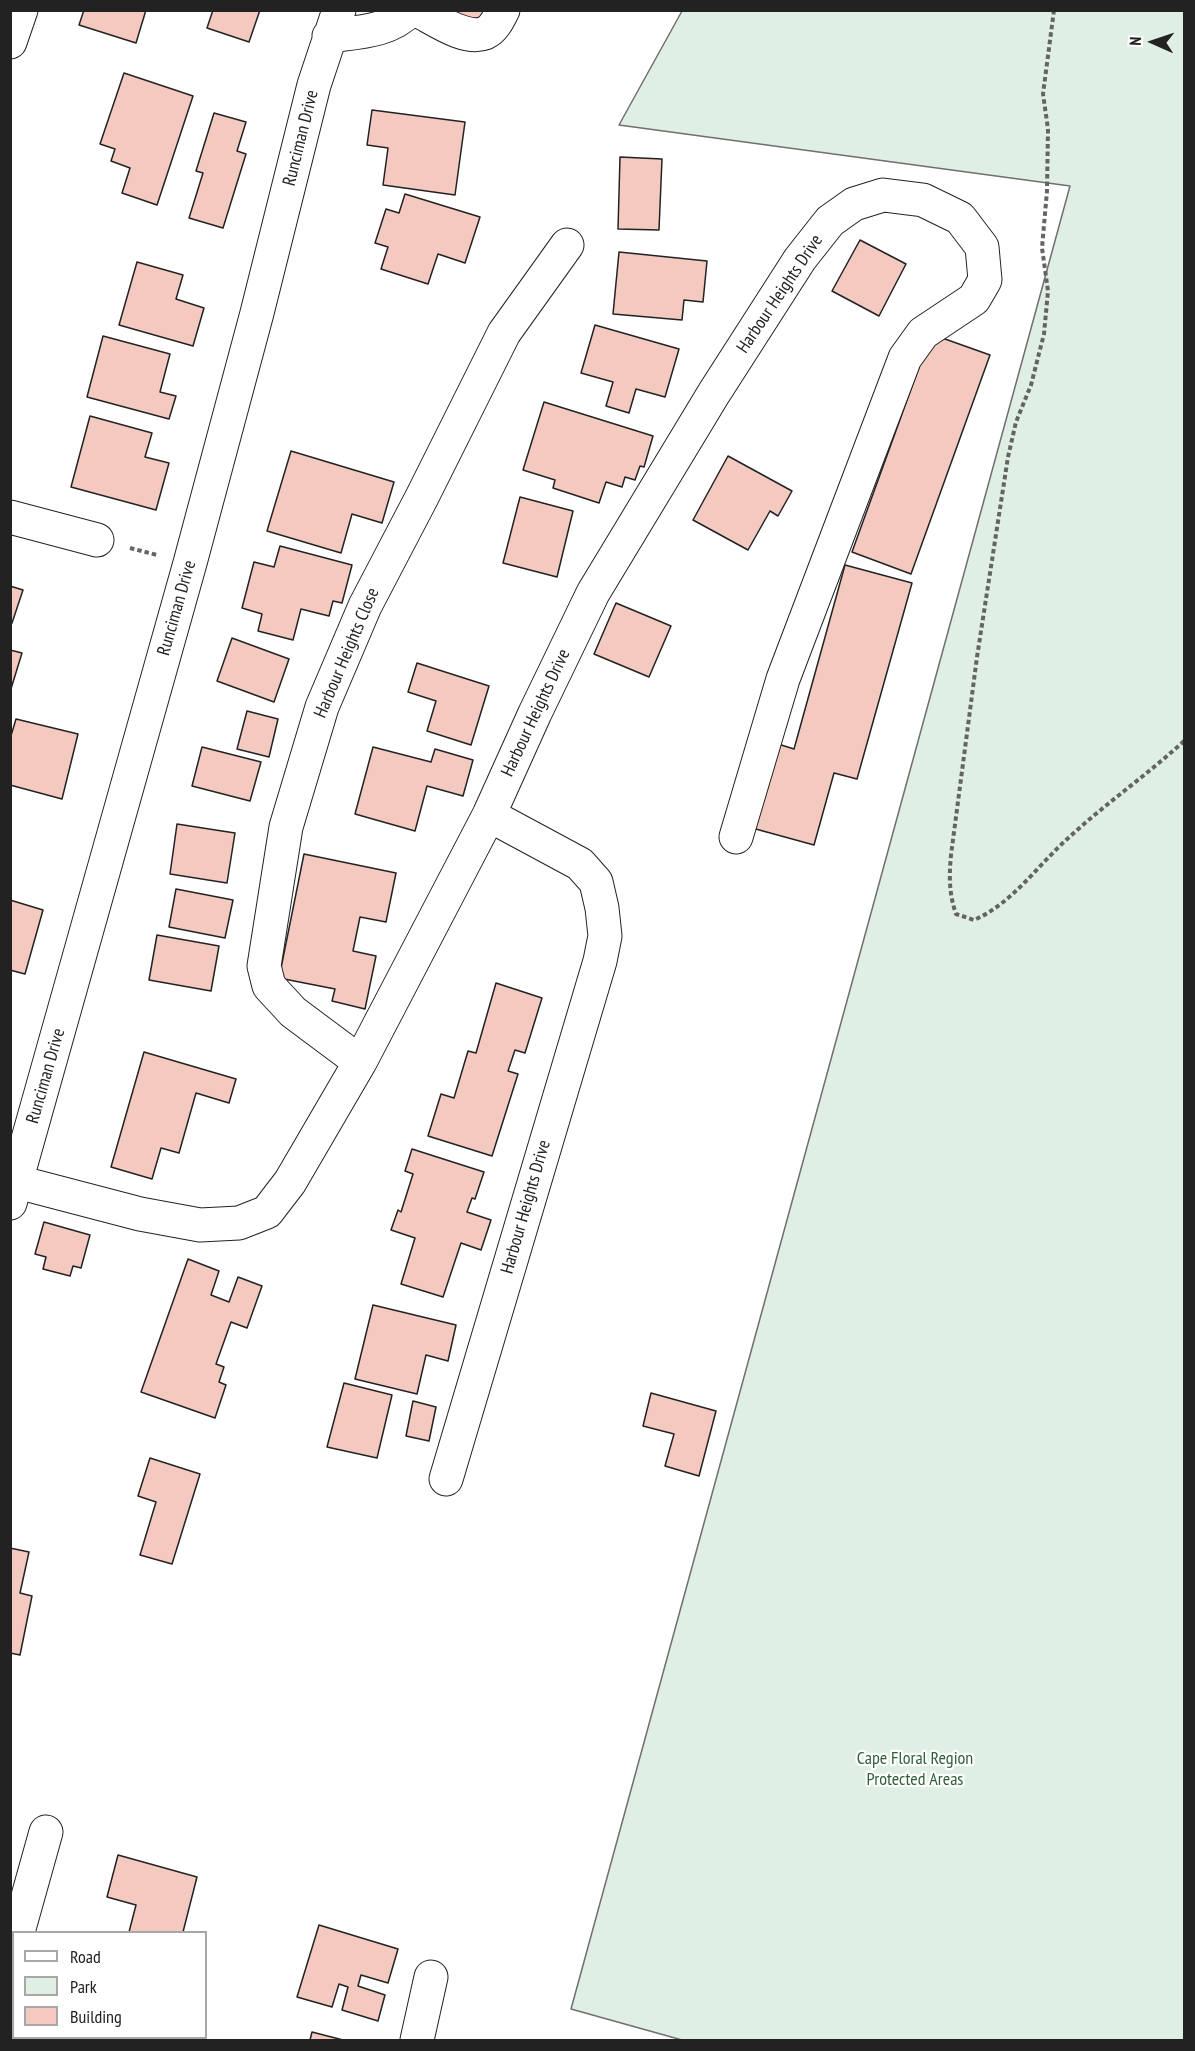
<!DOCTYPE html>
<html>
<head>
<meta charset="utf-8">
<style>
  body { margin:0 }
  #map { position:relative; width:1195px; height:2051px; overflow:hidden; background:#fff; font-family:"PT Sans Narrow",sans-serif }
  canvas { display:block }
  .frame { position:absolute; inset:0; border:12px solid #222; pointer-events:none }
  .legend { position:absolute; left:12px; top:1931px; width:195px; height:108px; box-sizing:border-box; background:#fff; border:2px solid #a7a7a7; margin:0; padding:8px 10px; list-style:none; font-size:18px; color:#222 }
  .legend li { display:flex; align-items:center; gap:12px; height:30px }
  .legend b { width:30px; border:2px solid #a7a7a7 }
  .north { position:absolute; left:1123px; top:12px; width:60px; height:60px; -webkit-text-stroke:4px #fff; paint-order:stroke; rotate:273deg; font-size:16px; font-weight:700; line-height:24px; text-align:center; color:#222 }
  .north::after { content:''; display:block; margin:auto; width:21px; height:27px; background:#222; clip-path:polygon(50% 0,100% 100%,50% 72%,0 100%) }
</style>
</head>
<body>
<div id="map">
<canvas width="1195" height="2051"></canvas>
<div class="frame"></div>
<ul class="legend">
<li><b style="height:8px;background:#fff"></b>Road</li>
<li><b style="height:16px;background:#e0efe3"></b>Park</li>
<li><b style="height:16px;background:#f3c9c0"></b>Building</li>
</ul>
<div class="north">N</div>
</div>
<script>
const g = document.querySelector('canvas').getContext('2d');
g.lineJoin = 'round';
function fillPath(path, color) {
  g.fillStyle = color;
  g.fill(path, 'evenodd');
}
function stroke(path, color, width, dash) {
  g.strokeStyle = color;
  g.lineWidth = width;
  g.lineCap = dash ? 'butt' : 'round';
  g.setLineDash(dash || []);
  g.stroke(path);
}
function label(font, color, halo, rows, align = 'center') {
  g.font = font + ' "PT Sans Narrow",sans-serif';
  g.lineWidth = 4.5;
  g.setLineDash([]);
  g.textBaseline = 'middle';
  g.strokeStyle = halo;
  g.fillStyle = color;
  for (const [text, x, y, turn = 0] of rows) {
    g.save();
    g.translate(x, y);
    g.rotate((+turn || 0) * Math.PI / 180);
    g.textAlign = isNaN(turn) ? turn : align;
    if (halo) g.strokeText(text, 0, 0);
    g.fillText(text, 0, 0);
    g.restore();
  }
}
const green = new Path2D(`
  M682 11H1184V2040H682L571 2009 1070 186 619 125Z`);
fillPath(green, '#e0efe3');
stroke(green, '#6f6f6f', 1.5);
const building = new Path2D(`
  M84 10H146L136 43 79 25Z
  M213 10H260L249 42 207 28Z
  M451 10H488L480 27Z
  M124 73 193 96 157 205 122 193 130 168 111 161 115 149 100 144Z
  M372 110 465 122 455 195 383 185 388 148 367 145Z
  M214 113 246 122 237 151 246 154 223 228 189 218 203 173 196 171Z
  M620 157 662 159 659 230 618 229Z
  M405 194 480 217 465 263 438 254 428 284 381 269 388 247 375 243 386 209 399 213Z
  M860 240 906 264 879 316 832 291Z
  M619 252 707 261 703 302 684 300 682 320 613 314Z
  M137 262 183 275 176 299 204 308 193 346 119 325Z
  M595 325 679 349 665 397 636 389 629 413 606 406 613 382 581 373Z
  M931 334 990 355 911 574 852 552Z
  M103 336 170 354 160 392 176 396 169 419 87 397Z
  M544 402 653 436 644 467 640 466 635 480 625 477 622 487 606 482 599 503 553 488 555 480 523 470Z
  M90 416 152 433 145 457 169 463 156 510 71 487Z
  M291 451 394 482 382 523 352 514 341 553 267 531Z
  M728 456 792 491 778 516 770 511 748 550 693 520Z
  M520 497 573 511 557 577 503 563Z
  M280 546 352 565 342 603 333 601 329 616 301 609 293 640 258 631 262 614 242 608 254 562 274 567Z
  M845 565 912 583 857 779 834 773 814 845 752 828 775 743 794 749Z
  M10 586 23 590 12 623 10 622Z
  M616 603 671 626 649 677 594 654Z
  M232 638 289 659 274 702 217 681Z
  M10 650 22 653 10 692Z
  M417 663 489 686 471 745 427 731 436 701 408 692Z
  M247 711 278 719 269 757 237 749Z
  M16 719 78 734 62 799 10 785V739Z
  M202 747 261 762 250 801 192 786Z
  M373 747 431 762 435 749 473 760 463 796 427 786 415 831 355 814Z
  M177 824 235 833 227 883 170 874Z
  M304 854 396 873 386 922 360 917 353 951 376 956 365 1009 332 1001 335 989 279 978Z
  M176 889 233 900 225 938 169 927Z
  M10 900 43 910 25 974 10 970Z
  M157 935 219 946 211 991 149 980Z
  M496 983 542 998 525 1053 515 1050 508 1071 518 1074 492 1156 428 1136 441 1094 454 1098 468 1051 476 1053Z
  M144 1052 236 1079 229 1103 196 1093 179 1153 161 1148 152 1179 111 1167Z
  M412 1149 484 1172 475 1199 472 1198 467 1212 491 1220 481 1250 461 1243 443 1297 401 1284 415 1238 391 1230 398 1210 401 1212 413 1174 405 1171Z
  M44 1222 90 1235 81 1268 73 1266 70 1276 43 1269 46 1257 35 1254Z
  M188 1259 219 1271 211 1295 229 1302 238 1277 262 1286 247 1328 231 1322 216 1364 224 1367 219 1382 226 1385 215 1418 141 1392Z
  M373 1305 456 1325 448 1361 426 1355 417 1394 355 1379Z
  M344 1383 392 1395 377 1458 327 1447Z
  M651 1393 716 1411 699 1476 665 1466 674 1434 643 1426Z
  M413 1401 436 1407 429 1441 406 1436Z
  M150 1458 200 1474 172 1564 140 1555 156 1502 138 1496Z
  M10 1548 29 1552 20 1593 32 1596 20 1655 10 1653Z
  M118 1855 197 1877 183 1932H129L136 1905 107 1897Z
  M319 1925 398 1949 388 1983 361 1975 358 1986 385 1995 378 2021 342 2010 348 1987 339 1984 332 2007 297 1997Z
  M312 2032 343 2040H310Z
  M117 2038H165L164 2040H116Z`);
fillPath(building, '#f3c9c0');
stroke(building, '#222', 1.5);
const minor = new Path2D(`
  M417 10C435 19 465 41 485 33 494 29 499 18 503 10
  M329 36C358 32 389 32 410 10
  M10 42 21 10
  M10 517 97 540
  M360 1062 293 1012 269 986 264 966 286 827 322 707 365 606 422 497 504 333 567 245
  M10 1180 140 1214 200 1225 239 1223 267 1212 290 1182 360 1062 489 815 535 713 593 593 714 393 800 259 830 221 854 204 883 195 923 200 960 218 982 247 985 280 974 299 923 333 905 358 783 679 736 837
  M10 1203 190 563 257 313 314 85 339 10
  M446 1479 600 961 605 936 602 908 596 882 580 864 489 815
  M18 1932 46 1832
  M10 1996 14 1967
  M417 2040 431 1977`);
stroke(minor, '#222', 35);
stroke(new Path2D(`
  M1054 10 1043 94 1048 129 1047 191 1042 248 1048 291 1044 334 1031 385 1016 422 1008 457 977 657 951 855C949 876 949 894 956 914L974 920C1011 904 1035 869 1064 842 1102 806 1146 776 1184 741
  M130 548 157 555`), '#646464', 4, [4.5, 3]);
stroke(minor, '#fff', 33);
label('18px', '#222', '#fff', [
  ["Runciman Drive",301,138,-76],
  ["Harbour Heights Drive",780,294,-56],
  ["Runciman Drive",177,608,-74],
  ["Harbour Heights Close",347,653,-67],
  ["Harbour Heights Drive",536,713,-65],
  ["Runciman Drive",46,1076,-74],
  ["Harbour Heights Drive",526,1207,-74]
]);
label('18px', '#2f5e38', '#fff', [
  ["Cape Floral Region",915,1759],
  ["Protected Areas",915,1780]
]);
</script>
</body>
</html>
